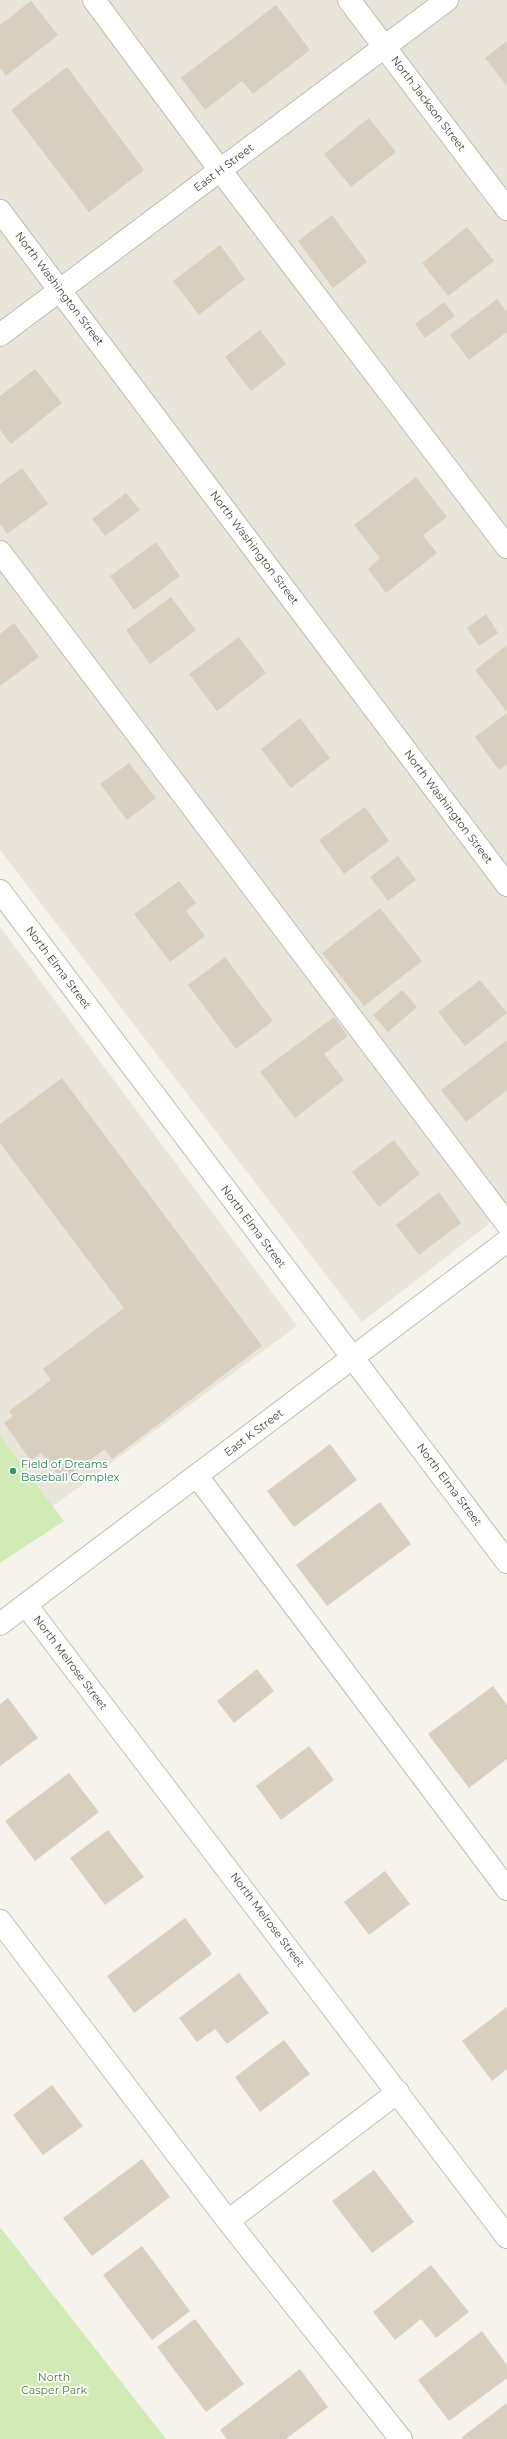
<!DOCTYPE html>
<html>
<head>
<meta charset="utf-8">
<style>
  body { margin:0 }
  canvas { display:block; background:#f6f3ec }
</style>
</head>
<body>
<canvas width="507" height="2439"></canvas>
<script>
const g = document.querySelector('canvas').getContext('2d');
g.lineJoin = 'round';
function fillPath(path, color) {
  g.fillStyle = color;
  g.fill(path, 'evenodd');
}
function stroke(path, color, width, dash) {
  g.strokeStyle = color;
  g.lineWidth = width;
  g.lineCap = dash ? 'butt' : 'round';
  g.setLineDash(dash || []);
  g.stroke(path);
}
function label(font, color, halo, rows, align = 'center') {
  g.font = font + ' Montserrat,sans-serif';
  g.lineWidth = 3.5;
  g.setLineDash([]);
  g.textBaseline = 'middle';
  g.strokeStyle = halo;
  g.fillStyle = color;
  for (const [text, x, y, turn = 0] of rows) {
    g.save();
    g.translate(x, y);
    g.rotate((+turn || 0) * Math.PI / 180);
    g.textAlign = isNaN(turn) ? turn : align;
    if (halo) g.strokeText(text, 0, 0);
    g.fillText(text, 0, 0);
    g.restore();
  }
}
fillPath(new Path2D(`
  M0 0H507V1210L362 1322 0 850Z
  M0 927 297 1326 53 1506 0 1435Z`), '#eae5da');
fillPath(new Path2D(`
  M0 1435 64 1521 0 1563Z
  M0 2227 166 2439H0Z`), '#d2eab5');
fillPath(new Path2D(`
  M31 1 58 35 6 76 0 68V25Z
  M276 5 310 50 253 94 242 81 205 110 181 78Z
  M507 41V86L485 58Z
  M67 67 144 170 89 212 11 110Z
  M369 118 396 152 351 187 324 154Z
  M332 215 367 262 333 288 298 241Z
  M467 227 494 261 448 296 422 263Z
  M220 245 245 279 199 315 173 281Z
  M497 299 507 312V332L469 360 450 335Z
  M444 302 455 316 425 338 415 324Z
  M260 330 286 364 251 391 225 357Z
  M35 369 62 403 11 444 0 430V396Z
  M22 468 48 504 7 534 0 524V484Z
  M416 477 447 517 423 535 437 553 386 593 368 569 380 558 354 525Z
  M126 493 140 510 105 536 92 519Z
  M156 542 180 576 134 610 110 576Z
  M171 597 196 630 150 664 126 630Z
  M486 614 498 633 479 646 467 628Z
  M14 623 39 657 0 686V634Z
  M239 637 266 673 217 711 189 674Z
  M507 645V712L475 670Z
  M507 713V764L499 770 475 737Z
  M300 718 330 758 291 788 261 749Z
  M129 763 156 798 127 820 100 784Z
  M365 807 389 841 344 874 319 840Z
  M398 856 416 880 388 901 370 877Z
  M179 881 196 903 186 911 205 936 170 962 134 914Z
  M380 908 422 961 364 1006 322 953Z
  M225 957 273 1021 236 1049 188 985Z
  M480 980 507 1013 465 1046 438 1012Z
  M402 990 417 1007 388 1032 373 1015Z
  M334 1017 348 1036 324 1054 344 1080 295 1118 260 1072Z
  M507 1040V1090L466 1122 441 1090Z
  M62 1078 262 1346 112 1459 105 1449 62 1481 41 1453 31 1461 4 1423 13 1416 9 1411 51 1380 43 1369 124 1308 0 1143V1124Z
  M394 1140 420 1174 379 1207 352 1172Z
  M439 1192 461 1223 419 1255 396 1225Z
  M330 1444 357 1480 294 1527 267 1491Z
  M380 1502 411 1544 327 1606 296 1565Z
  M257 1669 274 1691 234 1723 217 1701Z
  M493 1686 507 1705V1759L469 1788 428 1734Z
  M8 1698 38 1738 0 1766V1704Z
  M309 1746 334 1780 281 1820 256 1786Z
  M69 1773 99 1812 35 1861 5 1821Z
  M108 1830 144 1877 105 1905 70 1858Z
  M385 1871 410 1904 369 1935 344 1902Z
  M185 1918 212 1954 134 2013 107 1976Z
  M239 1973 269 2013 227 2044 215 2029 197 2042 179 2018Z
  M507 2007V2069L492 2081 462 2041Z
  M284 2040 310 2074 260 2112 235 2077Z
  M52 2085 83 2126 43 2155 13 2115Z
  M142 2159 170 2197 92 2256 63 2218Z
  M374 2170 414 2222 372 2253 332 2201Z
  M142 2246 190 2311 152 2340 103 2275Z
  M431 2265 469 2312 436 2338 421 2319 395 2340 373 2312Z
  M195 2319 244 2384 206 2412 157 2347Z
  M482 2331 507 2365V2378L449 2421 418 2380Z
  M300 2369 328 2407 286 2439H227L220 2430Z
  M507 2403V2439H463L462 2437Z`), '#d8cfc1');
const minor = new Path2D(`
  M94 0 220 170 507 547
  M349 0 507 209
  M0 211 507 885
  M0 335 447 0
  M0 552 507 1224
  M0 891 507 1562
  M197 1476 507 1889
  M26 1605 507 2237
  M0 1624 507 1241
  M0 1921 228 2221 401 2439
  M228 2221 398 2092`);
stroke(minor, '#c2bbae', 24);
stroke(minor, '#fff', 22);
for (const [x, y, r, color] of [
  [13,1471,4,"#2e9e5b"]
]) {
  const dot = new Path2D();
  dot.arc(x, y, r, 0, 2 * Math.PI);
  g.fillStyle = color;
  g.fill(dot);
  stroke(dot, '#fff', 1.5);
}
label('11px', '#4b4439', '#fff', [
  ["North Jackson Street",428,104,53],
  ["East H Street",224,168,-37],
  ["North Washington Street",59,289,53],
  ["North Washington Street",254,548,53],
  ["North Washington Street",448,807,53],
  ["North Elma Street",58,968,53],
  ["North Elma Street",253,1227,53],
  ["East K Street",254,1433,-37],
  ["North Elma Street",449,1485,53],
  ["North Melrose Street",70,1663,53],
  ["North Melrose Street",267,1920,53]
]);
label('11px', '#27864d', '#fff', [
  ["Field of Dreams",21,1465],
  ["Baseball Complex",21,1478]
], 'left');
label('11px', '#4a7f2a', '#fff', [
  ["North",54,2378],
  ["Casper Park",54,2391]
]);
</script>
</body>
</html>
